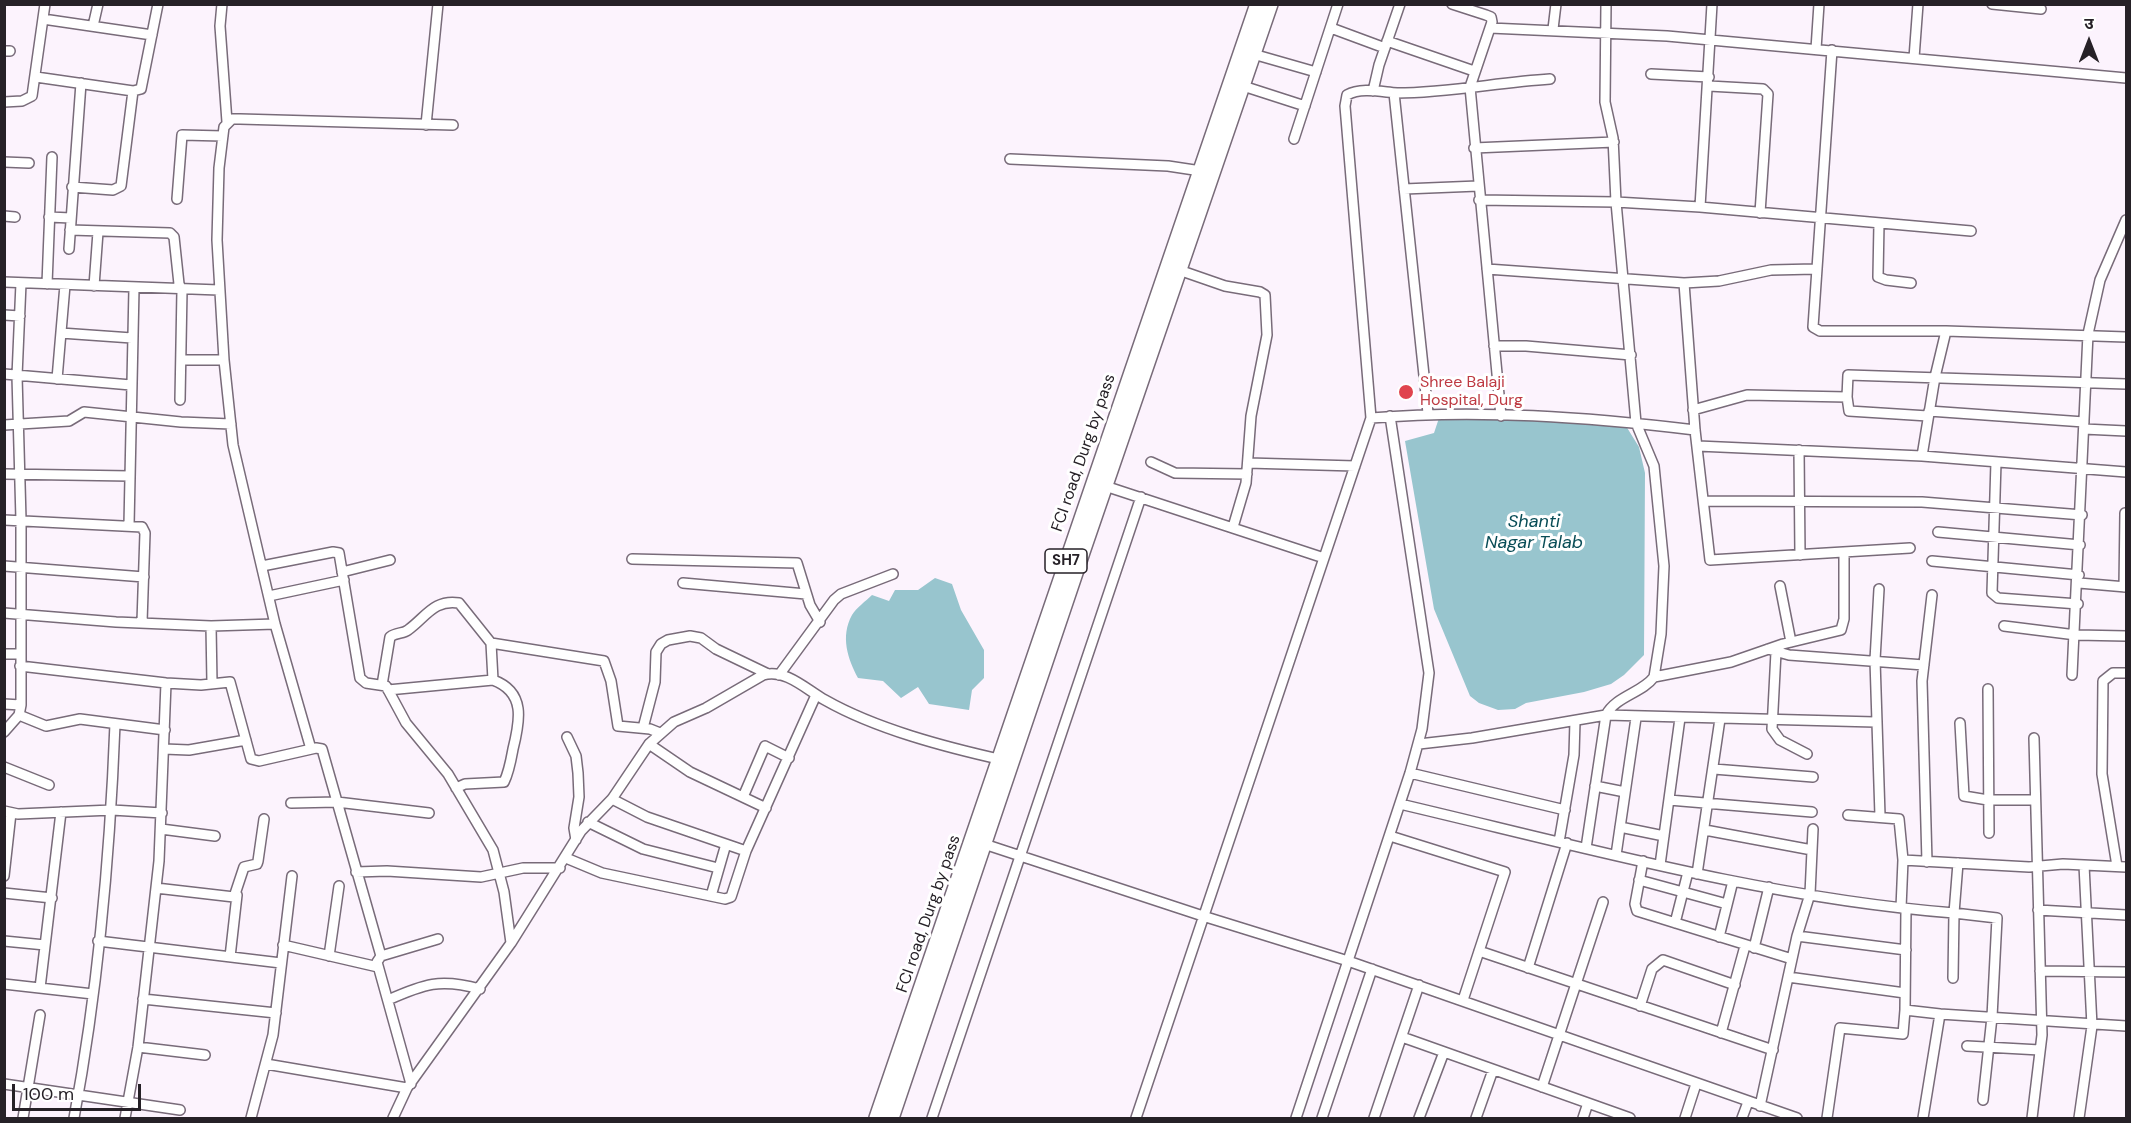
<!DOCTYPE html>
<html>
<head>
<meta charset="utf-8">
<style>
  body { margin:0 }
  #map { position:relative; width:2131px; height:1123px; overflow:hidden; background:#fcf3fd; font-family:"DM Sans","Noto Sans Devanagari",sans-serif }
  canvas { display:block }
  .frame { position:absolute; inset:0; border:6px solid #262127; pointer-events:none }
  .north { position:absolute; left:2059px; top:12px; width:60px; height:60px; -webkit-text-stroke:4px #fff; paint-order:stroke; rotate:0deg; font-size:16px; font-weight:700; line-height:24px; text-align:center; color:#262127 }
  .north::after { content:''; display:block; margin:auto; width:21px; height:27px; background:#262127; clip-path:polygon(50% 0,100% 100%,50% 72%,0 100%) }
  .scale { position:absolute; left:12px; top:1084px; width:129px; height:27px; box-sizing:border-box; border:3px solid #262127; border-top:0; padding-left:8px; font-size:18px; line-height:21px; white-space:nowrap; color:#262127; -webkit-text-stroke:4px #fff; paint-order:stroke }
</style>
</head>
<body>
<div id="map">
<canvas width="2131" height="1123"></canvas>
<div class="frame"></div>
<div class="north">उ</div>
<div class="scale">100 m</div>
</div>
<script>
const g = document.querySelector('canvas').getContext('2d');
g.lineJoin = 'round';
function fillPath(path, color) {
  g.fillStyle = color;
  g.fill(path, 'evenodd');
}
function stroke(path, color, width, dash) {
  g.strokeStyle = color;
  g.lineWidth = width;
  g.lineCap = dash ? 'butt' : 'round';
  g.setLineDash(dash || []);
  g.stroke(path);
}
function label(font, color, halo, rows, align = 'center') {
  g.font = font + ' "DM Sans",sans-serif';
  g.lineWidth = 6;
  g.setLineDash([]);
  g.textBaseline = 'middle';
  g.strokeStyle = halo;
  g.fillStyle = color;
  for (const [text, x, y, turn = 0] of rows) {
    g.save();
    g.translate(x, y);
    g.rotate((+turn || 0) * Math.PI / 180);
    g.textAlign = isNaN(turn) ? turn : align;
    if (halo) g.strokeText(text, 0, 0);
    g.fillText(text, 0, 0);
    g.restore();
  }
}
fillPath(new Path2D(`
  M1439 418 1507 419 1626 426 1639 447 1645 473 1644 655 1624 675 1611 684 1584 692 1526 703 1515 709 1498 710 1479 703 1470 696 1434 609 1405 441 1434 433Z
  M935 578 952 584 961 610 984 650V678L972 690 969 710 929 704 918 687 901 698 883 681 858 678C848 659 840 637 852 615 856 608 866 601 872 595L889 601 895 590H918Z`), '#98c5ce');
const minor = new Path2D(`
  M222 4 220 26 227 122
  M1452 4 1486 15 1491 17 1492 22 1470 87 1501 416
  M1992 4 2041 9
  M43 19 152 35
  M93 26 98 4
  M1331 28 1385 48
  M1490 28 1667 36 2126 78
  M1553 29 1556 4
  M1387 41 1474 71
  M1816 49 1819 4
  M1832 50 1813 327 1820 331H1946L1935 377 1922 456 2126 472
  M4 51H10
  M1253 54 1316 72
  M1914 58 1918 4
  M1651 74 1709 77
  M36 77 133 91 141 89 158 4
  M1243 86 1305 106
  M1709 86 1763 89 1768 94 1760 213
  M1373 91 1379 65 1400 4
  M1394 93 1428 413
  M4 102 22 101 32 96 45 4
  M426 125 438 4
  M1294 139 1338 4
  M1474 148 1614 142
  M1010 159 1168 166 1201 171
  M4 162 29 163
  M72 187 113 190 121 186 133 91
  M1404 189 1478 186
  M177 199 182 135 223 136
  M1479 200 1616 202 1700 207 1971 231
  M1700 207 1712 4
  M4 216 15 217
  M49 217 71 218
  M1879 223 1878 277 1886 280 1911 283
  M70 230 170 233 174 237 179 284 182 290 180 400
  M69 249 81 83
  M1176 269 1225 286 1260 292 1265 295 1267 335 1251 416 1246 483 1233 527
  M1487 269 1684 283 1719 281 1771 270 1815 269
  M4 282 219 290
  M1684 283 1695 430 1710 560 1910 548
  M47 284 52 157
  M94 286 98 232
  M4 315 20 316
  M1946 331 2126 337
  M61 333 132 338
  M1494 346H1526L1631 355
  M181 360H224
  M4 374 131 385
  M57 379 65 285
  M1847 397 1849 411 1928 416
  M1693 410 1747 395 1847 397 1848 375 2126 384
  M1929 411 2084 422
  M1371 418C1478 409 1588 417 1695 430
  M4 425 69 421 84 412 181 422 231 424
  M2084 429 2126 431
  M1698 446 1922 456
  M1799 450 1800 555
  M1151 462 1175 473 1247 474
  M1996 462 1992 593 1998 598 2078 604
  M1248 463 1355 466
  M4 474 130 476
  M1105 486 1324 558
  M1704 501 1922 502 2082 515
  M4 520 142 527 145 533 142 622
  M129 525 134 288
  M1938 532 2080 545
  M632 559 797 563 810 605 820 622
  M1932 561 2079 575
  M4 566 144 577
  M262 566 333 552 339 553 360 678 366 683 386 686 406 723 448 774 493 850 504 892 511 943
  M342 572 390 560
  M683 583 806 594
  M2079 583 2126 587
  M1780 586 1791 642
  M2124 587 2125 513
  M1879 589 1875 660 1880 816
  M269 596 344 580
  M4 613 116 622 211 626 275 624
  M211 626 212 683
  M2004 626 2076 635 2126 636
  M491 643 604 661 611 681 618 726 650 729 660 733
  M1768 649 1789 655 1924 665
  M1776 652 1772 729 1780 740 1807 754
  M4 654H20
  M20 666 166 683 201 685 230 682 251 759 259 761 316 748 322 749 381 956
  M779 675 834 600 841 594 893 574
  M2072 675 2088 334 2100 280 2126 220
  M1654 677 1731 662 1783 644 1841 630 1844 619V552
  M382 685 390 637C396 632 403 634 408 630 426 617 434 599 459 603L491 643 493 680
  M1988 689 1989 833
  M388 690 493 680C526 692 520 721 513 749 511 760 509 772 504 782L465 784 456 788
  M4 704 21 705
  M19 715 46 726 80 719 165 730
  M1960 723 1964 796 1988 800H2035
  M643 728 655 682 656 652 661 644 668 640 690 636 701 638 716 649 768 674
  M4 732 19 715 21 705V520L17 376 21 283
  M567 737 576 756 578 773 579 797 574 828 576 840
  M649 744 690 772 766 808
  M1419 744 1472 738 1606 715 1875 722
  M164 749 189 750 246 740
  M311 749 275 624 233 445 224 360 217 240 219 168 224 127 232 119H240L453 125
  M4 767 49 785
  M1714 769 1813 777
  M1410 773 1565 810
  M1595 786 1625 792
  M743 797 765 746 789 758
  M612 799 647 817 746 851
  M1669 800 1812 812
  M291 803 337 802 429 813
  M1400 804C1583 847 1766 898 1954 913L1958 863
  M4 811 18 814 112 810 162 813
  M1848 815 1899 819 1903 860
  M588 822 643 849 718 868
  M1620 827 1664 836
  M161 829 215 836
  M1705 830 1812 850
  M1390 836 1505 872 1463 1000
  M1559 842 1574 755 1575 721
  M981 843 1206 917 1348 961 1797 1118
  M1586 848 1606 715C1616 696 1642 693 1654 677L1661 634 1664 566 1654 466 1636 423 1616 202 1613 138 1605 102 1606 4
  M1616 855 1636 718
  M566 858 602 873 725 899 731 897 746 851 816 695
  M1643 861 1635 904 1637 911 1792 959
  M1927 862 1922 681 1932 595
  M1660 865 1680 718
  M2117 866 2102 774 2103 681 2113 673H2126
  M356 872 387 871 481 877 523 868H560
  M1697 874 1720 719
  M4 876 11 813
  M1639 880 1727 904
  M156 888 234 897 244 867 257 864 258 861 264 819
  M4 893 52 898
  M711 896 726 844
  M1901 908 1903 860 2029 867 2063 864 2126 867
  M2038 910 2126 915
  M1675 923 1688 872
  M1797 936 1906 950
  M1719 937 1733 881
  M4 941 45 945
  M98 941 281 963
  M283 945 378 967
  M1754 948 1769 887
  M1479 951 1773 1050
  M329 956 339 886
  M230 957 237 895
  M1528 968 1567 843
  M2040 971 2126 972
  M1788 977 1905 993
  M1953 978 1954 913 1997 918 1992 1017 1983 1100
  M4 984 93 994
  M40 988 61 812
  M143 999 276 1013
  M388 1000C424 984 440 978 480 989
  M1640 1006 1652 969 1663 960 1735 985
  M1905 1010 1906 909
  M1721 1033 1745 946
  M1402 1037 1630 1118
  M1967 1046 2040 1050
  M138 1047 205 1055
  M266 1064 407 1088
  M4 1084 180 1110
  M411 1084 377 962 381 956 438 939
  M1542 1087 1603 902
  M1760 1106 1797 936 1810 894 1813 829
  M23 1118 40 1015
  M74 1118C98 989 110 856 115 724
  M125 1118 138 1047 159 861 166 683
  M251 1118 273 1035 292 876
  M393 1118 407 1088 511 943 581 831 612 799 649 744 674 722 706 708 763 675C785 668 807 690 825 700 876 729 945 747 1003 760
  M932 1118 1141 497
  M1136 1118 1371 418 1345 106 1347 95C1361 87 1382 92 1397 93 1449 93 1499 82 1550 79
  M1296 1118 1410 773 1422 729 1429 673 1390 416
  M1322 1118 1372 969
  M1374 1118 1419 985
  M1419 1118 1444 1052
  M1476 1118 1493 1070
  M1583 1118 1588 1103
  M1685 1118 1696 1084
  M1742 1118 1748 1102
  M1827 1118 1840 1028 1903 1034 1905 1010 1940 1014
  M1923 1118 1940 1014 2126 1026
  M2032 1118 2042 1035 2034 738
  M2079 1118 2092 1026 2084 865`);
const primary = new Path2D(`
  M877 1118 1258 4
  M891 1118 1082 552 1270 4`);
stroke(minor, '#786b79', 12);
stroke(primary, '#786b79', 18);
stroke(minor, '#fff', 9);
stroke(primary, '#fff', 15);
for (const [x, y, r, color] of [
  [1406,392,8,"#e0444e"]
]) {
  const dot = new Path2D();
  dot.arc(x, y, r, 0, 2 * Math.PI);
  g.fillStyle = color;
  g.fill(dot);
  stroke(dot, '#fff', 2);
}
for (const [x, y, w] of [
  [1066,561,42]
]) {
  const box = new Path2D();
  box.roundRect(x - w / 2, y - 12, w, 24, 4.5);
  g.fillStyle = '#fff';
  g.fill(box);
  stroke(box, '#262127', 1.5);
}
label('bold 15px', '#262127', null, [
  ["SH7",1066,561]
]);
label('16px', '#be3a42', '#fff', [
  ["Shree Balaji",1420,383],
  ["Hospital, Durg",1420,401]
], 'left');
label('16px', '#262127', '#fff', [
  ["FCI road, Durg by pass",1084,453,-71],
  ["FCI road, Durg by pass",929,914,-71]
]);
label('italic 18px', '#084c56', '#fff', [
  ["Shanti",1534,522],
  ["Nagar Talab",1534,543]
]);
</script>
</body>
</html>
